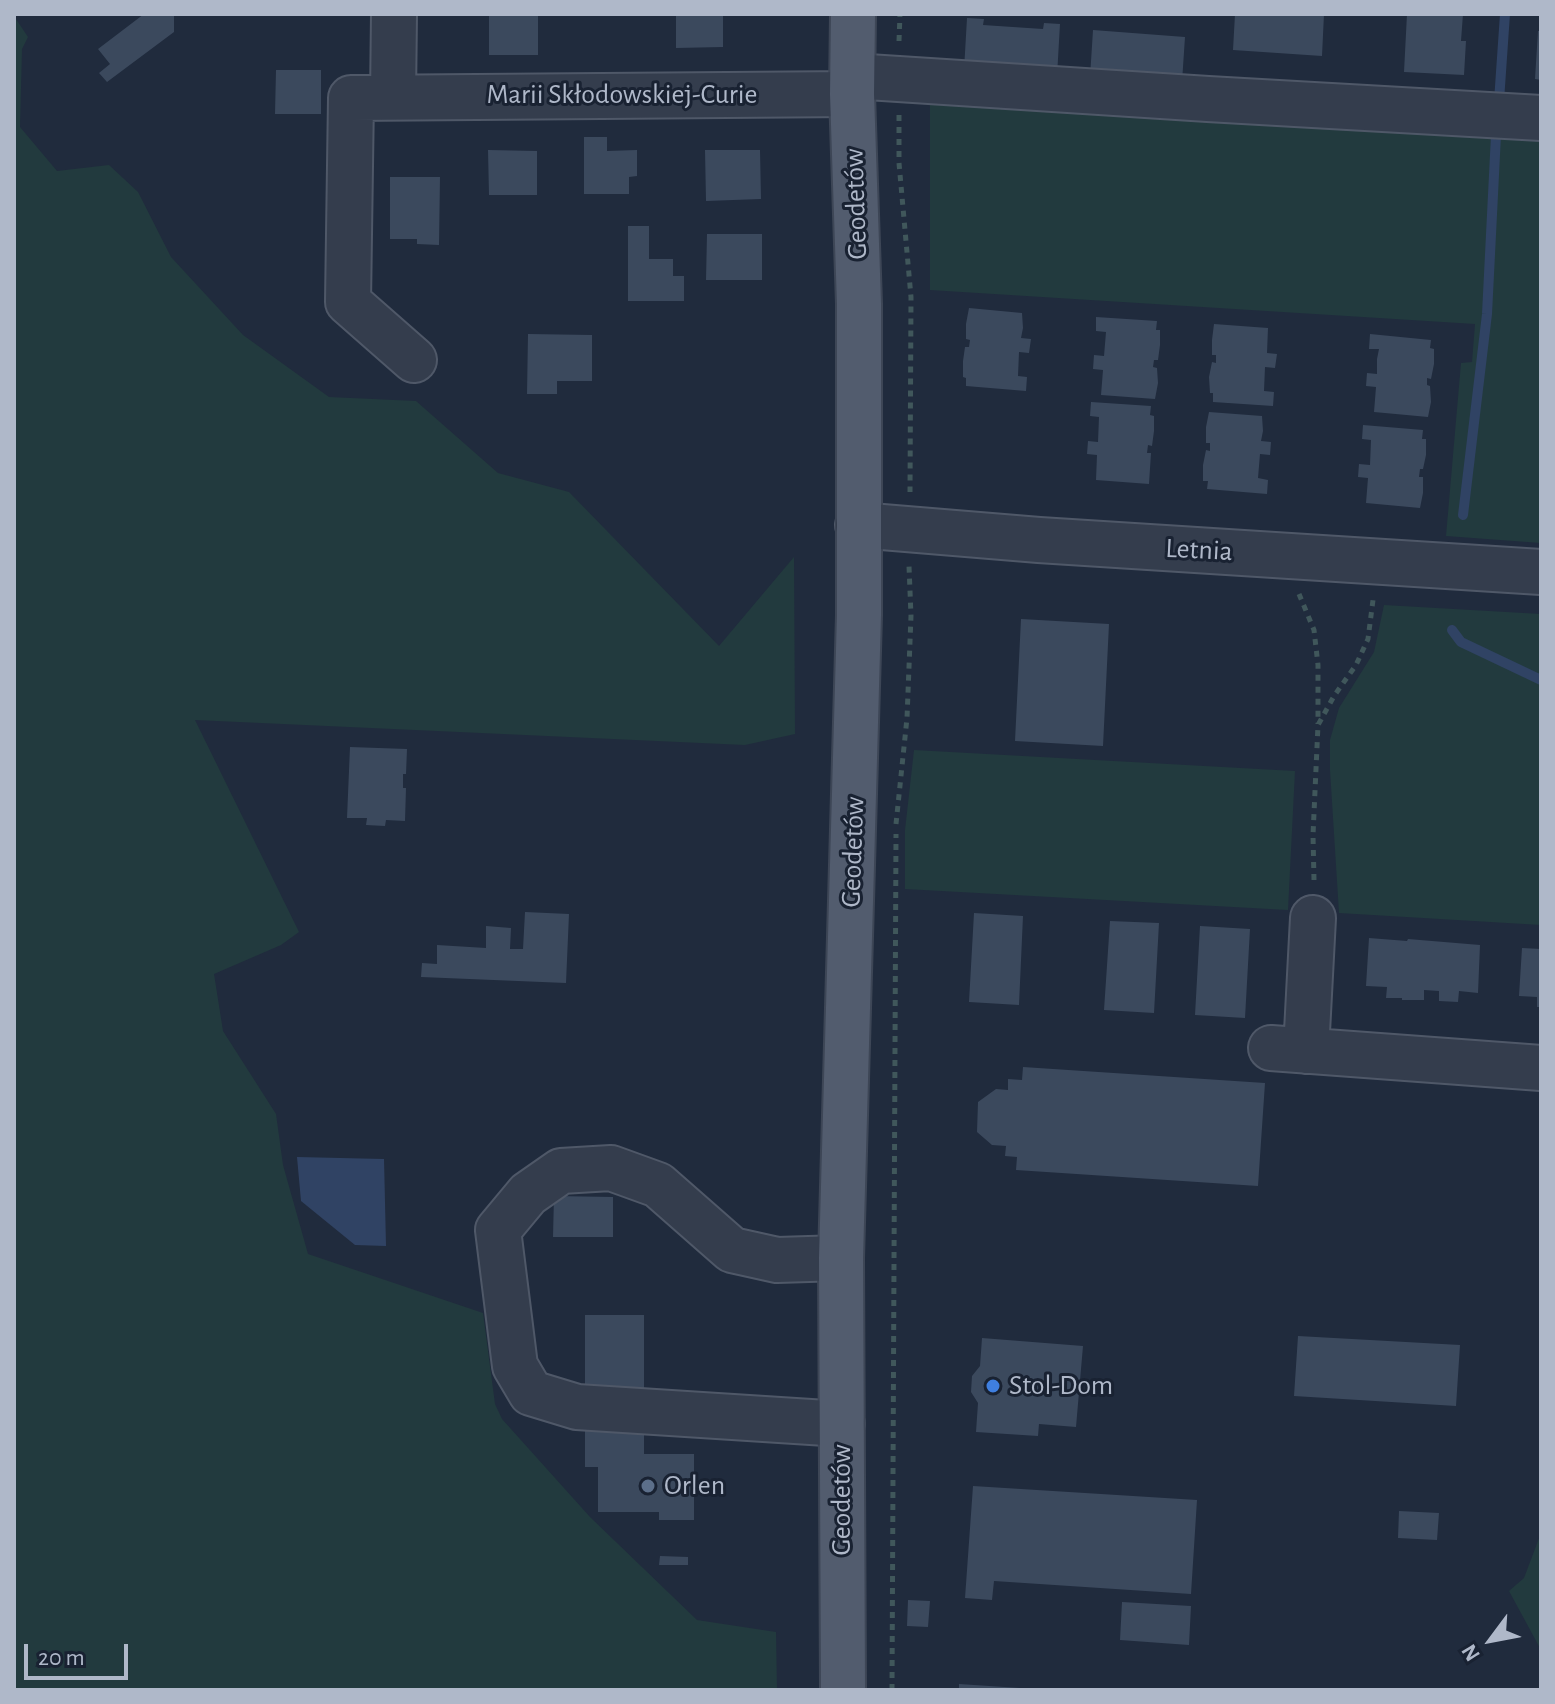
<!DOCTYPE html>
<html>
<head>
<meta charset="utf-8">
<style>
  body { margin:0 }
  #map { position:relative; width:1555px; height:1704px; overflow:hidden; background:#202b3d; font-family:"Alegreya Sans",sans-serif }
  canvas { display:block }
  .frame { position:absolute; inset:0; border:16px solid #afb8c9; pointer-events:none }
  .north { position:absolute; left:1451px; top:1600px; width:80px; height:80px; -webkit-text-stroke:6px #192232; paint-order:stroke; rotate:238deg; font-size:22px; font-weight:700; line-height:32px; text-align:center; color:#afb8c9 }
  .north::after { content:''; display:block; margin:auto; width:28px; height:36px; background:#afb8c9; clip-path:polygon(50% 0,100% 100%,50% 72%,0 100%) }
  .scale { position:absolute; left:24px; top:1644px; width:104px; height:36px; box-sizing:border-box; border:4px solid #afb8c9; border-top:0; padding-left:10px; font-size:24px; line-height:28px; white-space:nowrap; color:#afb8c9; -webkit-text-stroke:6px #192232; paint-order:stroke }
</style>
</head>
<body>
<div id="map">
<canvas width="1555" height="1704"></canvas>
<div class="frame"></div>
<div class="north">N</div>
<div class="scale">20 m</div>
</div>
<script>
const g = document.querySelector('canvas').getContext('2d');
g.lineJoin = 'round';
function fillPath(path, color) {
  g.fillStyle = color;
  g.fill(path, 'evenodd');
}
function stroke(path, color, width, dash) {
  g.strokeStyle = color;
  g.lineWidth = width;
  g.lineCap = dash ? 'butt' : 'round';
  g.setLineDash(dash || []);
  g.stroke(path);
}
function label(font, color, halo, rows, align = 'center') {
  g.font = font + ' "Alegreya Sans",sans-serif';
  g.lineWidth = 6;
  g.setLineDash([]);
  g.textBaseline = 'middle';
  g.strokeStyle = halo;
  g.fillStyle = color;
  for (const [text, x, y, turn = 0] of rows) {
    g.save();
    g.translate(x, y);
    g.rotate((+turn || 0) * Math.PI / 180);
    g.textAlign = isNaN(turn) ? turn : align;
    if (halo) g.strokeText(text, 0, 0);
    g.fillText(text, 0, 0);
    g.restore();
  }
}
fillPath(new Path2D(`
  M14 16 28 37 22 49 20 127 57 171 109 165 138 192 171 257 243 335 329 397 416 401 498 473 569 492 719 646 794 557 795 734 745 745 195 720 299 932 281 945 214 974 223 1031 276 1114 283 1165 308 1254 483 1313 495 1404 502 1419 590 1517 697 1620 776 1632 777 1690H14Z
  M930 94 1541 132V543L1446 536 1461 363 1472 362 1475 324 930 290Z
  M1384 605 1541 614V925L1339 913 1330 770V740L1339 708 1374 652Z
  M914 750 1295 771 1288 910 905 889V830Z
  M1541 1533V1650L1509 1591 1524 1578Z`), '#223a3e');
fillPath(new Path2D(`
  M297 1157 384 1159 386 1246 355 1245 301 1201Z`), '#304364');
stroke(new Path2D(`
  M1499 101 1505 14
  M1463 515 1487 314 1496 135
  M1452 630 1461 642 1541 680`), '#304364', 10);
fillPath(new Path2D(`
  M144 14H174V32L107 82 99 73 110 64 98 49Z
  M489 14H538V55H489Z
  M676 14H723V47L676 48Z
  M1235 14H1324L1322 56 1233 50Z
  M1407 14H1463L1461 41H1466L1464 75 1404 72Z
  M967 18 984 19 983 25 1043 29 1044 23 1060 24 1057 76 964 70Z
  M1093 30 1185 37 1182 82 1090 77Z
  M1538 31H1541V80L1535 79Z
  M276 70H321V114H275Z
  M584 137H607V151L637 150V176L629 177V194H584Z
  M488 150 537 151V195H489Z
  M705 150H760L761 199 706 201Z
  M390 177H440L439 245 417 244V239H390Z
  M628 226H649V259H673V276H684V301H628Z
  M707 234H762V280H706Z
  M969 308 1022 313 1023 328 1021 338 1031 339 1029 353 1019 352 1018 376 1027 377 1026 391 966 386V378L963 377V361L965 347H969L970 340 966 339V324Z
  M1096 317 1157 321 1156 330H1160V345L1158 360H1154L1153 367 1157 368 1158 383 1155 399 1101 395 1103 370 1093 369 1094 355 1104 356 1106 332 1096 331Z
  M1214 324 1268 328 1267 353 1277 354 1275 368 1265 367 1264 391 1274 392 1273 406 1213 402V393H1210L1209 377 1212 362 1216 363V355H1212V340Z
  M528 334 592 335V381H557V394H527Z
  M1370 334 1431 340 1430 348 1434 349V364L1431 379 1427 378V385L1430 386 1431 402 1428 417 1374 412 1376 387 1366 386 1367 373 1377 374V359L1379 349H1369Z
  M1091 402 1151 406 1150 415 1154 416V431L1152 446 1148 445 1147 453H1151L1149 484 1096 480 1097 455 1087 454 1088 441 1098 442 1099 417 1090 416Z
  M1209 412 1262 416 1263 431 1261 441 1271 442 1270 455 1260 454 1258 478 1268 480 1267 494 1207 489 1208 481H1203V465L1206 450 1210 451V443H1206V427Z
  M1363 425 1423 430 1422 439H1426V455L1423 469H1420L1419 477H1423V493L1420 508 1366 503 1368 478 1358 477 1359 464 1370 465 1371 440 1362 439Z
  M1021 619 1109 624 1103 746 1015 741Z
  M350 747 407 749 406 774H403V788H406L405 821 386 820 385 826 366 825 367 818H347Z
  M525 912 569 914 566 983 421 977 422 963 437 964V945L486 948V926L511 928 510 949H523Z
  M974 913 1023 916 1019 1005 969 1002Z
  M1110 921 1159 923 1154 1013 1104 1010Z
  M1200 926 1250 929 1245 1018 1195 1015Z
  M1369 938 1407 941 1408 939 1480 945 1478 993 1459 991 1458 1002 1439 1001V991L1424 990V1000H1402V998H1386L1387 987 1366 986Z
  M1522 948 1541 949V1007H1537V997L1519 996Z
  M1023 1067 1265 1083 1258 1186 1016 1170 1017 1157 1005 1156 1006 1146 992 1145 977 1132 978 1102 996 1089 1008 1090V1079L1022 1080Z
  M554 1196 613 1197V1237H553Z
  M585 1315H644V1454H694V1520H659V1512H598V1467H585Z
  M1298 1336 1460 1345 1456 1406 1294 1396Z
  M982 1338 1083 1346 1076 1427 1039 1424 1038 1436 976 1432 978 1403 971 1392 972 1376 980 1366Z
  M973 1486 1197 1500 1191 1594 994 1581 992 1600 965 1598Z
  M1399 1511 1439 1513 1437 1540 1398 1538Z
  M660 1556 688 1557V1565H659Z
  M908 1600 930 1601 928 1627 907 1626Z
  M1122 1602 1191 1606 1189 1645 1120 1640Z
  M959 1684 1020 1688V1690H959Z`), '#3b495d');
const minor = new Path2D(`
  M852 76 1208 99 1541 118
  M393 97 394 14
  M414 360 348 302 351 98 852 94
  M858 525 1039 540 1541 572
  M1271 1048 1541 1068
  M1306 1051 1313 918
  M841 1258 777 1260 732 1250 658 1185 611 1168 561 1171 528 1194 498 1230 515 1366 531 1393 577 1407 842 1424`);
const major = new Path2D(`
  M843 1690 841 1258 859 615V304L852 94 853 14`);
stroke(minor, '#4f5868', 48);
stroke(major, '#3d4656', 48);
stroke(new Path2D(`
  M899 41 900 14
  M899 115V163L911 297 910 492
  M1299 594 1314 630 1318 665V724
  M896 824 907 718 911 616 909 566
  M1314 880 1313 835 1318 725 1334 696 1356 665 1368 639 1373 600
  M892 1690 896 834`), '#40575b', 5, [6, 6]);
stroke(minor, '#343d4d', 44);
stroke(major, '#525c6e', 44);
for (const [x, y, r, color] of [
  [993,1386,8,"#3f7fe0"],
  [648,1486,8,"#5c6f8a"]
]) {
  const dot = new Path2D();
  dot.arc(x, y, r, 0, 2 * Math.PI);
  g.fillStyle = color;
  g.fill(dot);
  stroke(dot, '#192232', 3);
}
label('28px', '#afb8c9', '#192232', [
  ["Marii Skłodowskiej-Curie",622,95],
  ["Geodetów",856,204,-92],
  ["Letnia",1199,550,3],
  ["Geodetów",853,852,-88],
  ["Geodetów",842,1500,-90]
]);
label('28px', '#afb8c9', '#192232', [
  ["Stol-Dom",1009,1386],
  ["Orlen",664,1486]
], 'left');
</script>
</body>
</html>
